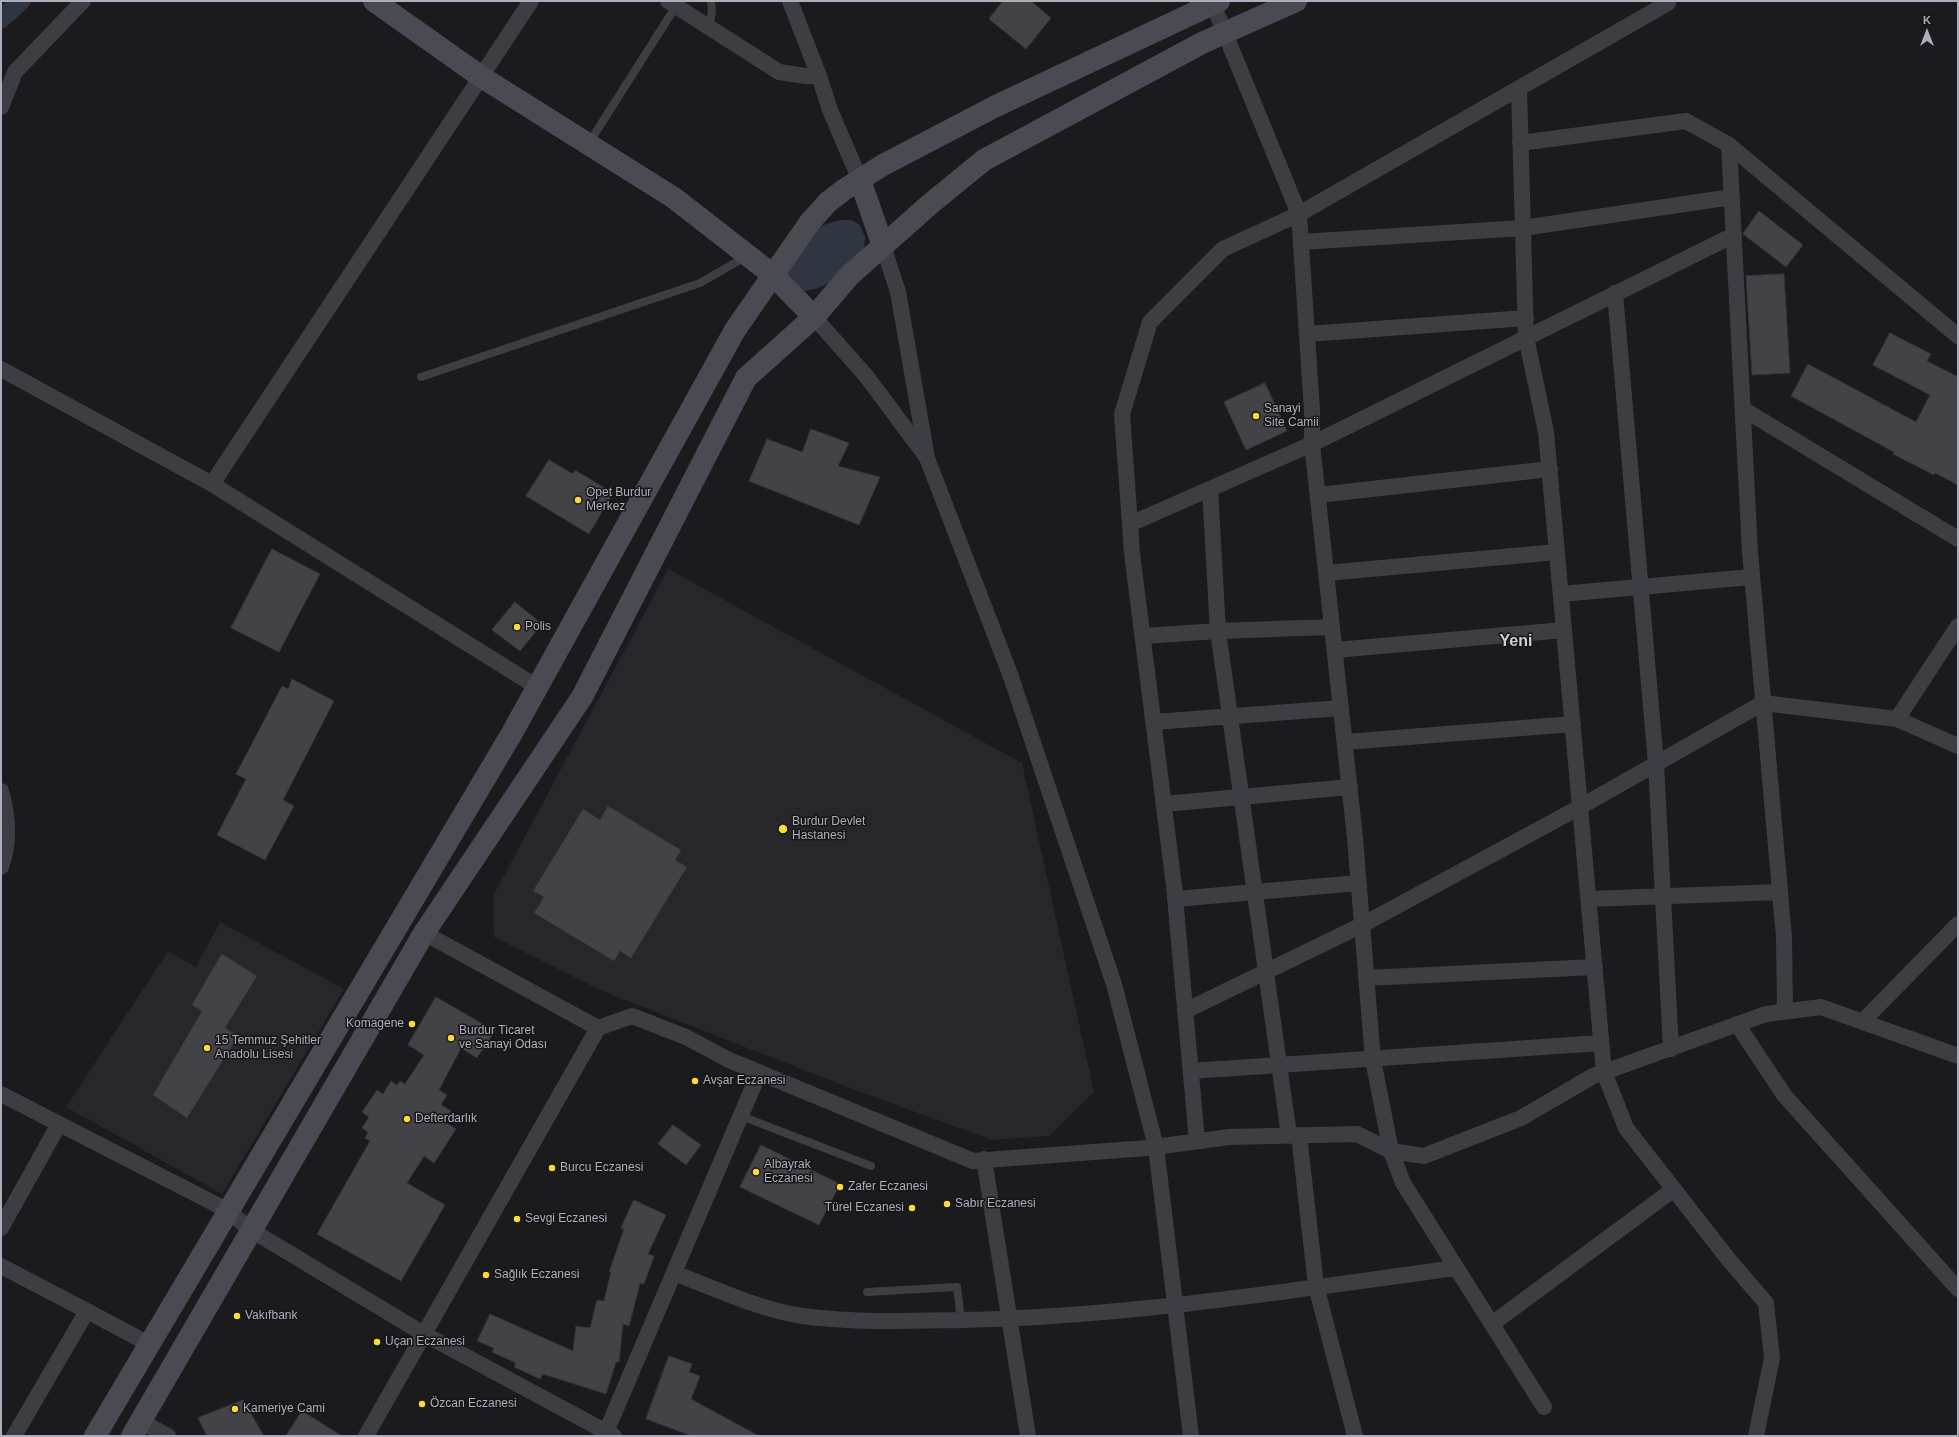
<!DOCTYPE html>
<html>
<head>
<meta charset="utf-8">
<style>
  body { margin:0 }
  #map { position:relative; width:1959px; height:1437px; overflow:hidden; background:#1b1a1d; font-family:Helvetica,sans-serif }
  canvas { display:block }
  .frame { position:absolute; inset:0; border:2px solid #acaebd; pointer-events:none }
  .north { position:absolute; left:1907px; top:12px; width:40px; height:40px; -webkit-text-stroke:3px #161518; paint-order:stroke; rotate:0deg; font-size:11px; font-weight:700; line-height:16px; text-align:center; color:#acaebd }
  .north::after { content:''; display:block; margin:auto; width:14px; height:18px; background:#acaebd; clip-path:polygon(50% 0,100% 100%,50% 72%,0 100%) }
</style>
</head>
<body>
<div id="map">
<canvas width="1959" height="1437"></canvas>
<div class="frame"></div>
<div class="north">K</div>
</div>
<script>
const g = document.querySelector('canvas').getContext('2d');
g.lineJoin = 'round';
function fillPath(path, color) {
  g.fillStyle = color;
  g.fill(path, 'evenodd');
}
function stroke(path, color, width, dash) {
  g.strokeStyle = color;
  g.lineWidth = width;
  g.lineCap = dash ? 'butt' : 'round';
  g.setLineDash(dash || []);
  g.stroke(path);
}
function label(font, color, halo, rows, align = 'center') {
  g.font = font + ' Helvetica,sans-serif';
  g.lineWidth = 3;
  g.setLineDash([]);
  g.textBaseline = 'middle';
  g.strokeStyle = halo;
  g.fillStyle = color;
  for (const [text, x, y, turn = 0] of rows) {
    g.save();
    g.translate(x, y);
    g.rotate((+turn || 0) * Math.PI / 180);
    g.textAlign = isNaN(turn) ? turn : align;
    if (halo) g.strokeText(text, 0, 0);
    g.fillText(text, 0, 0);
    g.restore();
  }
}
fillPath(new Path2D(`
  M668 569 1022 763 1094 1092 1049 1136 992 1140 847 1087 602 991 494 937 493 896Z
  M220 922 344 989 222 1194 66 1107 168 951 196 967Z`), '#27262a');
fillPath(new Path2D(`
  M841 220H851L860 225 865 237 864 249 831 282 816 289 800 292 789 286 785 269C803 242 807 227 841 220Z`), '#2f3642');
stroke(new Path2D(`
  M1 19 21 1`), '#2f3642', 19);
const building = new Path2D(`
  M1003 1H1031L1051 18 1026 49 989 19Z
  M1759 211 1803 245 1786 267 1743 234Z
  M1784 274 1790 373 1752 375 1746 276Z
  M1890 333 1931 354 1927 361 1958 377V485L1935 473 1934 475 1893 454 1894 452 1791 396 1808 364 1916 422 1930 395 1873 365Z
  M1265 383 1287 431 1246 450 1224 402Z
  M811 429 849 443 838 466 880 477 859 525 749 481 767 439 802 452Z
  M549 460 573 474 575 470 613 493 589 534 526 496Z
  M272 549 320 574 279 652 231 628Z
  M515 602 542 624 520 651 492 630Z
  M292 679 334 701 283 800 294 806 265 860 217 835 246 779 236 774 282 686 288 689Z
  M608 806 681 850 675 860 687 867 631 958 620 951 614 961 534 913 544 897 533 891 583 809 600 820Z
  M222 954 257 976 225 1028 238 1036 187 1118 153 1095 202 1011 192 1005Z
  M436 997 495 1031 477 1058 461 1048 439 1090 447 1095 441 1105 451 1111 445 1122 456 1129 434 1163 424 1156 407 1183 445 1205 401 1281 317 1234 370 1141 365 1138 368 1132 362 1128 369 1117 362 1112 377 1090 383 1094 391 1081 397 1085 400 1081 405 1084 424 1055 408 1045Z
  M673 1125 701 1145 686 1165 658 1144Z
  M761 1145 840 1184 819 1225 740 1187Z
  M634 1200 666 1215 648 1254 654 1256 644 1284 640 1283 629 1326 623 1324 619 1362H616L606 1394 543 1374 540 1379 514 1367 516 1363 492 1352 494 1348 477 1341 490 1314 573 1351 576 1326 590 1328 597 1300 604 1301 611 1272H609L624 1229 621 1228Z
  M669 1356 692 1364 689 1372 700 1376 691 1399 759 1436H692L646 1419Z
  M243 1400 264 1436H207L198 1418Z
  M302 1411 342 1436H286Z`);
fillPath(building, '#424247');
stroke(building, '#353439', 1);
stroke(new Path2D(`
  M708 27 712 13 711 1
  M589 143 676 6
  M421 377 700 283 747 256
  M741 1116 871 1166
  M867 1292 957 1287 961 1320`), '#3d3d44', 8);
stroke(new Path2D(`
  M668 1 779 72 805 76H819
  M790 1 819 76 830 110 860 180
  M1213 4 1299 214 1312 411V444L1355 838 1373 1060 1391 1151 1403 1183 1544 1407
  M1519 89 1526 337 1546 432 1604 1072 1626 1128 1729 1260 1766 1303 1772 1358 1756 1436
  M1 107 15 72 83 1
  M1520 143 1686 121 1729 145 1958 336
  M1729 145 1750 552 1784 937 1785 1011
  M1301 242 1523 228 1732 197
  M883 246 898 292 927 458 1010 674 1114 984 1156 1147 1191 1436
  M1615 293 1656 764 1671 1049
  M814 317 867 377 925 455
  M1307 334 1526 318
  M1 369 212 484 537 687
  M1743 409 1958 539
  M212 484 531 1
  M1210 489 1218 631 1332 627
  M1318 495 1550 469
  M1130 524 1312 444 1734 235
  M1326 573 1557 552
  M1561 594 1752 577
  M1143 636 1218 631 1289 1135
  M1335 650 1564 630
  M1897 719 1958 626
  M1154 722 1341 708
  M1345 742 1573 724
  M1 791C8 816 10 843 1 867
  M1164 804 1350 787
  M1176 899 1358 883
  M1588 899 1780 892
  M424 933 598 1028 632 1016 686 1037 729 1060 973 1161 1147 1148 1229 1137 1357 1134 1391 1151 1424 1156 1521 1118 1593 1076 1766 1014 1821 1007 1958 1056
  M1366 978 1595 967
  M1185 1011 1362 925 1580 807 1763 703 1897 719 1958 746
  M1863 1021 1958 924
  M1737 1024 1784 1095 1958 1289
  M1191 1071 1601 1043
  M1 1094 227 1210 251 1230 424 1334 614 1436
  M1299 1135 1316 1286 1355 1436
  M1197 1141 1174 886 1132 553 1122 414 1150 322 1223 249 1299 214 1668 3 1667 1
  M984 1159 1028 1436
  M1 1228 59 1124
  M1 1266 87 1311
  M674 1273C716 1289 758 1309 802 1316 855 1323 908 1321 961 1320 1127 1317 1292 1290 1456 1268
  M1492 1324 1674 1189
  M140 1421 168 1436
  M606 1432 759 1073
  M14 1436 87 1311 149 1344
  M366 1436 598 1028`), '#3d3d44', 16);
stroke(new Path2D(`
  M374 1 480 76 674 198 773 275 814 317
  M860 180 883 246
  M95 1436 512 733 735 330 810 222 828 202 845 189 883 165 996 106 1219 1
  M132 1436 424 933 582 697 746 378 814 317 849 276 929 205 984 160 1202 43 1296 1`), '#494a52', 22);
for (const [x, y, r, color] of [
  [1256,416,4,"#fddb32"],
  [578,500,4,"#fddb32"],
  [517,627,4,"#fddb32"],
  [783,829,5,"#fddb32"],
  [412,1024,4,"#fddb32"],
  [451,1038,4,"#fddb32"],
  [207,1048,4,"#fddb32"],
  [695,1081,4,"#fddb32"],
  [407,1119,4,"#fddb32"],
  [552,1168,4,"#fddb32"],
  [756,1172,4,"#fddb32"],
  [840,1187,4,"#fddb32"],
  [947,1204,4,"#fddb32"],
  [912,1208,4,"#fddb32"],
  [517,1219,4,"#fddb32"],
  [486,1275,4,"#fddb32"],
  [237,1316,4,"#fddb32"],
  [377,1342,4,"#fddb32"],
  [422,1404,4,"#fddb32"],
  [235,1409,4,"#fddb32"]
]) {
  const dot = new Path2D();
  dot.arc(x, y, r, 0, 2 * Math.PI);
  g.fillStyle = color;
  g.fill(dot);
  stroke(dot, '#161518', 1.5);
}
label('12px', '#acaebd', '#161518', [
  ["Sanayi",1264,409],
  ["Site Camii",1264,423],
  ["Opet Burdur",586,493],
  ["Merkez",586,507],
  ["Polis",525,627],
  ["Burdur Devlet",792,822],
  ["Hastanesi",792,836],
  ["Komagene",404,1024,"right"],
  ["Burdur Ticaret",459,1031],
  ["ve Sanayi Odası",459,1045],
  ["15 Temmuz Şehitler",215,1041],
  ["Anadolu Lisesi",215,1055],
  ["Avşar Eczanesi",703,1081],
  ["Defterdarlık",415,1119],
  ["Albayrak",764,1165],
  ["Eczanesi",764,1179],
  ["Burcu Eczanesi",560,1168],
  ["Zafer Eczanesi",848,1187],
  ["Sabır Eczanesi",955,1204],
  ["Türel Eczanesi",904,1208,"right"],
  ["Sevgi Eczanesi",525,1219],
  ["Sağlık Eczanesi",494,1275],
  ["Vakıfbank",245,1316],
  ["Uçan Eczanesi",385,1342],
  ["Özcan Eczanesi",430,1404],
  ["Kameriye Cami",243,1409]
], 'left');
label('bold 16px', '#cecfd9', '#161518', [
  ["Yeni",1516,642]
]);
</script>
</body>
</html>
